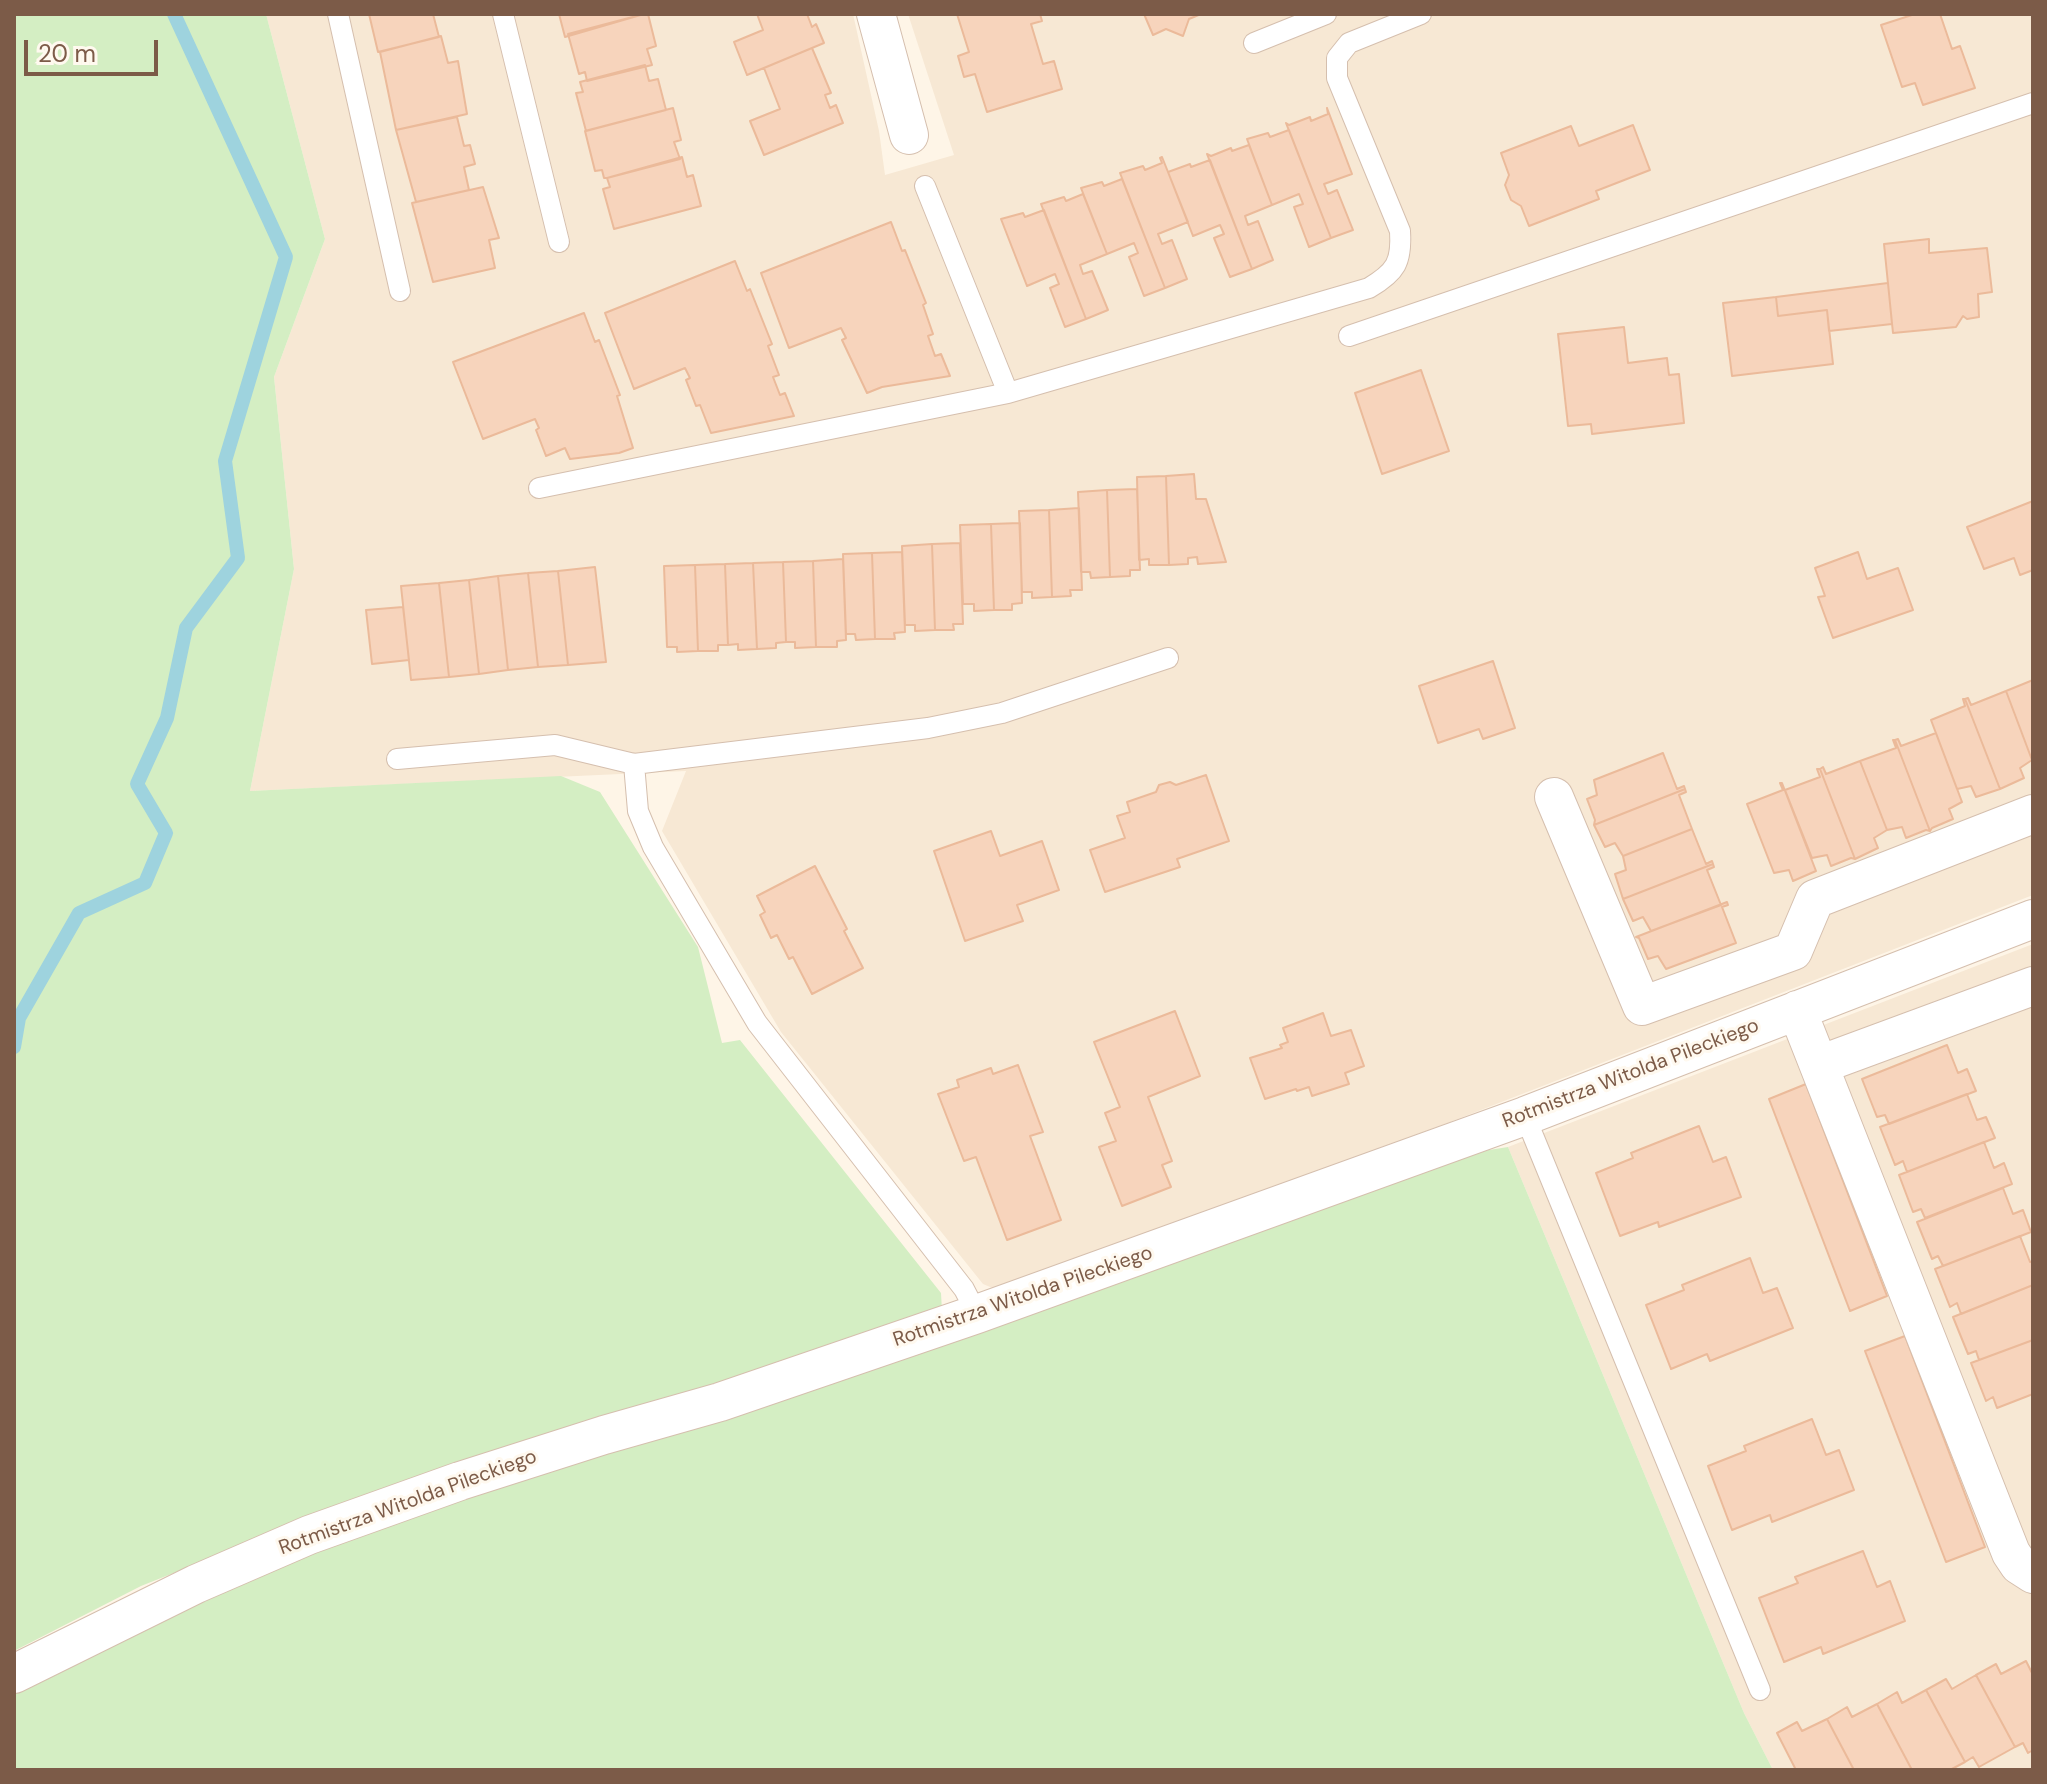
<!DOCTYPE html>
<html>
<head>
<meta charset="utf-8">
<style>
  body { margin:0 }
  #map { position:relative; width:2047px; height:1784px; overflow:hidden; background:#fef5e7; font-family:"DM Sans",sans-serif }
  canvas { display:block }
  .frame { position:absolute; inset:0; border:16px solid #7c5b48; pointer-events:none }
  .scale { position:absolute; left:24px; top:40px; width:134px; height:36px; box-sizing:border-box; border:4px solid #7c5b48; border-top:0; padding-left:10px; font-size:24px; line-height:28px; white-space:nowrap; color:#7c5b48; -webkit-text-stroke:6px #fff9ef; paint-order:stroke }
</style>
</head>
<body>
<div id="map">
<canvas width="2047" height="1784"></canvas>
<div class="frame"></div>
<div class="scale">20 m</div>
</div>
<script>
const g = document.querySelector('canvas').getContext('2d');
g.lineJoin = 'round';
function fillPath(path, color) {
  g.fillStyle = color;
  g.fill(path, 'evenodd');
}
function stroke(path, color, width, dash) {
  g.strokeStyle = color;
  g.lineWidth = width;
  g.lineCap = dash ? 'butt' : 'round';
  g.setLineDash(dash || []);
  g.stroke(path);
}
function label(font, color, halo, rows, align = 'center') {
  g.font = font + ' "DM Sans",sans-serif';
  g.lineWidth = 6;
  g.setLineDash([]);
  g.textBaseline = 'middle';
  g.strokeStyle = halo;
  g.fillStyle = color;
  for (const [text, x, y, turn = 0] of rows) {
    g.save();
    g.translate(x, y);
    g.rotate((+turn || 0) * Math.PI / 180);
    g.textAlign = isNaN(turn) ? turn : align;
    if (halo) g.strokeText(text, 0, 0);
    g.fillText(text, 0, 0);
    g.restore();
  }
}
fillPath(new Path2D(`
  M266 14H853L879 131 885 175 954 155 908 14H2033V895L1445 1124 995 1289 983 1284 781 1032 662 831 686 771 250 791 294 569 274 377 325 239Z
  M2033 944V1770H1773L1744 1713 1508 1147Z`), '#f7e8d4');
fillPath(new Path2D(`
  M14 14H266L325 239 274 377 294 569 250 791 561 776 600 792 698 947 722 1043 740 1040 941 1293 942 1311 304 1521 141 1586 14 1651Z
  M1508 1147 1744 1713 1773 1770H14V1689L205 1597 317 1550 1457 1155Z`), '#d4eec3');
stroke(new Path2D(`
  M14 1047 19 1018 79 913 145 883 166 833 137 784 167 718 186 628 238 558 225 461 286 257 174 14`), '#9ed3de', 14);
const building = new Path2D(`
  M369 14H433L439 37 378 52Z
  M559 14H644L565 37Z
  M644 14H648L656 46 647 49 652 65 587 81 585 72 579 74 568 34Z
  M757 14H807L812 27 816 24 824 43 747 75 734 42 763 30Z
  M957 14H1040L1042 21 1031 24 1043 64 1054 61 1062 89 987 112 975 74 964 77 958 56 969 52Z
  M1144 14H1201L1189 19 1183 36 1166 29 1153 35Z
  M1915 14H1940L1952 49 1960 46 1975 88 1923 105 1915 83 1902 87 1881 25Z
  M441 36 448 63 458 61 467 114 396 130 380 52Z
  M812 48 831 93 825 95 830 108 836 105 843 123 764 155 750 121 780 109 764 68Z
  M645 65 649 81 658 79 666 110 586 131 576 93 583 92 580 82Z
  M673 108 681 140 674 142 680 159 607 178H604L602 170 595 171 585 131Z
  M1327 108 1352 174 1324 184 1328 194 1337 190 1353 230 1331 238 1286 123 1289 125 1310 117 1311 121 1328 114Z
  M457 117 464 146 470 145 475 164 464 167 469 190 416 202 396 130Z
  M1633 125 1650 170 1596 191 1599 199 1529 226 1521 206 1511 200 1505 185 1509 175 1501 153 1571 126 1579 146Z
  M1289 130 1331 238 1309 247 1294 207 1303 204 1299 194 1272 205 1247 139 1268 133 1270 137Z
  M1249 145 1272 205 1245 216 1248 225 1258 221 1273 260 1252 269 1207 154 1211 156 1231 148 1232 151Z
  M682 157 687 177 693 175 701 206 614 229 603 189 610 187 607 178Z
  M1162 157 1188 222 1158 234 1162 244 1172 240 1187 279 1165 288 1120 173 1143 166 1145 170 1162 163 1160 158Z
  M1210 160 1252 269 1230 277 1214 238 1224 234 1220 225 1193 236 1168 172 1190 164 1191 167Z
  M1122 179 1165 288 1144 296 1129 257 1138 253 1134 243 1107 254 1081 188 1102 182 1104 186Z
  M483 187 499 238 489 240 495 268 433 282 412 203Z
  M1083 194 1107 254 1080 265 1083 274 1092 271 1108 310 1086 319 1041 204 1064 197 1066 201Z
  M1044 210 1086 319 1065 327 1050 288 1059 284 1055 274 1027 286 1001 219 1023 213 1025 217Z
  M891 222 902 251 905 250 926 303 923 305 933 334 928 336 935 356 941 354 950 376 882 387 867 393 842 340 846 338 841 328 789 348 761 273Z
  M1929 239V253L1987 248 1992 292 1978 294 1979 317 1967 319 1963 316 1956 327 1893 333 1884 244Z
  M735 261 747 291 750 289 772 344 768 346 779 375 773 377 780 395 785 393 794 416 711 433 700 405 696 406 686 380 690 378 685 368 634 389 605 313Z
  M1888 283 1892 324 1829 331 1827 310 1778 316 1776 297Z
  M1776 297 1778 316 1827 310 1833 364 1732 376 1723 303Z
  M584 313 595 342 599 340 620 395 617 396 633 448 619 453 570 459 565 448 546 456 536 430 539 428 535 419 483 439 453 362Z
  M1624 327 1628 363 1667 358 1669 375 1679 374 1684 423 1592 434 1591 424 1568 426 1558 334Z
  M1421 370 1449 451 1382 474 1355 393Z
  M1194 474 1196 499H1206L1226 562 1198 564 1197 557 1188 558V564L1169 565 1166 476Z
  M1166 476 1169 565H1149V559L1139 560 1137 477Z
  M1137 489 1140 570H1130V576L1110 577 1107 490Z
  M1107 490 1110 577 1091 578 1090 572H1081L1078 492Z
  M2033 501V570L2020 575 2014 558 1984 569 1967 527Z
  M1079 508 1082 590H1070L1071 596 1052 597 1049 510Z
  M1049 510 1052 597 1032 598V592H1022L1019 511Z
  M1020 523 1022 603 1012 604V610H994L991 524Z
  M991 524 994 610 974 611V604H963L960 525Z
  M960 543 963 624H953L954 630H935L932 544Z
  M932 544 935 630 915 631V625H905L902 546Z
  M902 552 905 632 894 633 895 639H875L872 553Z
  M1858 552 1867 579 1898 568 1913 610 1833 638 1818 597 1825 596 1815 568Z
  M872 553 875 639 856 640 855 634H846L843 554Z
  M843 559 846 640 837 641V647H816L813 561Z
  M813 561 816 647 795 648V642H786L783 562Z
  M783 562 786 642 776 643V648L757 649 753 563Z
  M753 563 757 649 738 650V644L728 645 725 564Z
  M725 564 728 645H718V651H698L695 565Z
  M695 565 698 651 677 652V647H667L664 566Z
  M595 567 606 662 568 665 558 571Z
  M558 571 568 665 538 667 528 573Z
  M528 573 538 667 508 670 498 576Z
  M498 576 508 670 479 674 469 580Z
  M469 580 479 674 449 677 439 583Z
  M439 583 449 677 411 680 401 586Z
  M403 607 409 660 372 664 366 610Z
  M1493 661 1515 728 1483 739 1479 729 1438 743 1419 686Z
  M2033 680V760H2032L2006 691Z
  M2006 691 2032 760 2020 768 2024 778 2000 789 1965 699 1968 698 1971 705Z
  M1963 699H1965L2000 789 1976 797 1971 786 1957 789 1931 720 1965 706Z
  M1936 733 1962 802 1949 809 1953 819 1932 828 1930 831 1895 740 1898 739 1901 746Z
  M1893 740H1895L1930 831 1926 830 1906 838 1902 827 1887 830 1860 761 1896 748Z
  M1663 753 1677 789 1684 786 1685 789 1594 825 1595 820 1587 799 1597 795 1594 780Z
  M1860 761 1887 830 1874 838 1878 848 1855 859 1820 769 1823 767 1826 774Z
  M1817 769H1820L1855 859 1851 858 1831 866 1827 855 1812 858 1785 790 1820 777Z
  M1206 775 1229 841 1177 859 1180 867 1105 892 1090 850 1125 838 1117 816 1130 812 1127 802 1156 792 1159 785 1170 782 1176 785Z
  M1780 783H1782L1816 871 1793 881 1789 870 1774 873 1747 804 1783 790Z
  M1685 789 1686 792 1679 795 1692 829 1623 856 1615 843 1605 847 1594 825Z
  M1692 829 1706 864 1712 861 1713 864 1623 899 1615 874 1626 870 1623 856Z
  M991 831 1000 856 1042 841 1059 890 1017 905 1023 921 965 941 934 851Z
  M1713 864 1714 867 1707 870 1721 905 1651 931 1643 917 1633 921 1623 899Z
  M815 866 847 929 844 931 863 968 812 994 793 957 789 959 777 935 771 938 760 915 765 912 757 896Z
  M1727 902 1728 905 1722 907 1736 943 1666 969 1658 956 1648 959 1639 938 1636 937Z
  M1175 1011 1200 1076 1148 1097 1172 1161 1162 1165 1171 1187 1122 1206 1099 1147 1116 1141 1105 1113 1120 1107 1094 1042Z
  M1323 1013 1331 1036 1351 1030 1364 1066 1345 1073 1349 1084 1312 1096 1309 1087 1297 1091 1296 1089 1265 1099 1250 1058 1282 1048 1280 1045 1288 1042 1283 1028Z
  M1947 1045 1958 1073 1967 1069 1976 1091 1889 1124 1885 1115 1877 1117 1862 1079Z
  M1018 1065 1043 1132 1030 1136 1061 1220 1007 1240 976 1157 964 1161 938 1094 959 1087 957 1080 991 1068 993 1074Z
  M1806 1084 1887 1296 1850 1311 1769 1099Z
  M1967 1094 1977 1120 1986 1117 1995 1138 1907 1172 1903 1161 1895 1165 1880 1127Z
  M1699 1126 1713 1162 1726 1157 1741 1197 1659 1227 1658 1222 1620 1236 1596 1173 1633 1158 1631 1153Z
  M1984 1142 1994 1168 2004 1163 2012 1184 1925 1218 1921 1209 1913 1212 1899 1175Z
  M2003 1188 2013 1214 2023 1210 2031 1232 1943 1266 1938 1256 1932 1259 1917 1222Z
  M2020 1236 2030 1262 2033 1261V1285L1961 1314 1957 1303 1950 1307 1935 1269Z
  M1750 1258 1763 1293 1777 1288 1793 1328 1710 1361 1707 1354 1671 1369 1646 1305 1684 1290 1682 1285Z
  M2033 1285V1340L1979 1360 1976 1351 1968 1354 1953 1317Z
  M1905 1336 1985 1547 1946 1562 1865 1351Z
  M2033 1340V1394L1997 1408 1993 1397 1986 1401 1971 1363Z
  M1812 1419 1826 1455 1839 1450 1854 1490 1772 1522 1770 1515 1732 1530 1708 1466 1746 1451 1744 1446Z
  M1863 1551 1877 1587 1890 1581 1905 1621 1823 1654 1821 1647 1784 1662 1759 1598 1798 1583 1795 1577Z
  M2026 1661 2033 1675V1750L2028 1753 2023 1743 2015 1747 1976 1675 1996 1664 2001 1674Z
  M1976 1675 2015 1747 1979 1767 1973 1757 1965 1762 1926 1690 1946 1679 1952 1689Z
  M1926 1690 1965 1762 1950 1770H1912L1877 1704 1897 1692 1902 1703Z
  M1877 1704 1912 1770H1854L1827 1719 1847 1707 1852 1717Z
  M1827 1719 1854 1770H1796L1777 1733 1797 1722 1802 1731Z`);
fillPath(building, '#f7d4bc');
stroke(building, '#ebba9a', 2);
const service = new Path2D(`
  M338 14 400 291
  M503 14 559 242
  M1254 43 1326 14
  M925 186 1008 393
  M1349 336 2033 103
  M539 488 1008 393 1369 288C1396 272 1402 262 1400 231L1337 78V58L1349 43 1421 14
  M397 759 555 745 634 764
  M1525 1116 1760 1690
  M977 1314 964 1289 757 1023 653 847 638 811 634 764 928 728 1002 713 1168 658`);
const minor = new Path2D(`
  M876 14 909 135
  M1554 797 1642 1006 1793 951 1815 899 2033 814
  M1797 1010 2011 1553 2019 1565 2033 1574
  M1819 1065 2033 986
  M14 1674 196 1584 309 1535 460 1481 604 1435 720 1402 977 1314 1525 1116 2033 919`);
stroke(service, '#d5bfae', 22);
stroke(minor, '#d5bfae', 40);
stroke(service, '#fff', 20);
stroke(minor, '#fff', 38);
label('20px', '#7c5b48', '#fff9ef', [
  ["Rotmistrza Witolda Pileckiego",1631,1074,-21],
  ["Rotmistrza Witolda Pileckiego",1023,1297,-19],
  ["Rotmistrza Witolda Pileckiego",408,1503,-20]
]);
</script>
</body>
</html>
